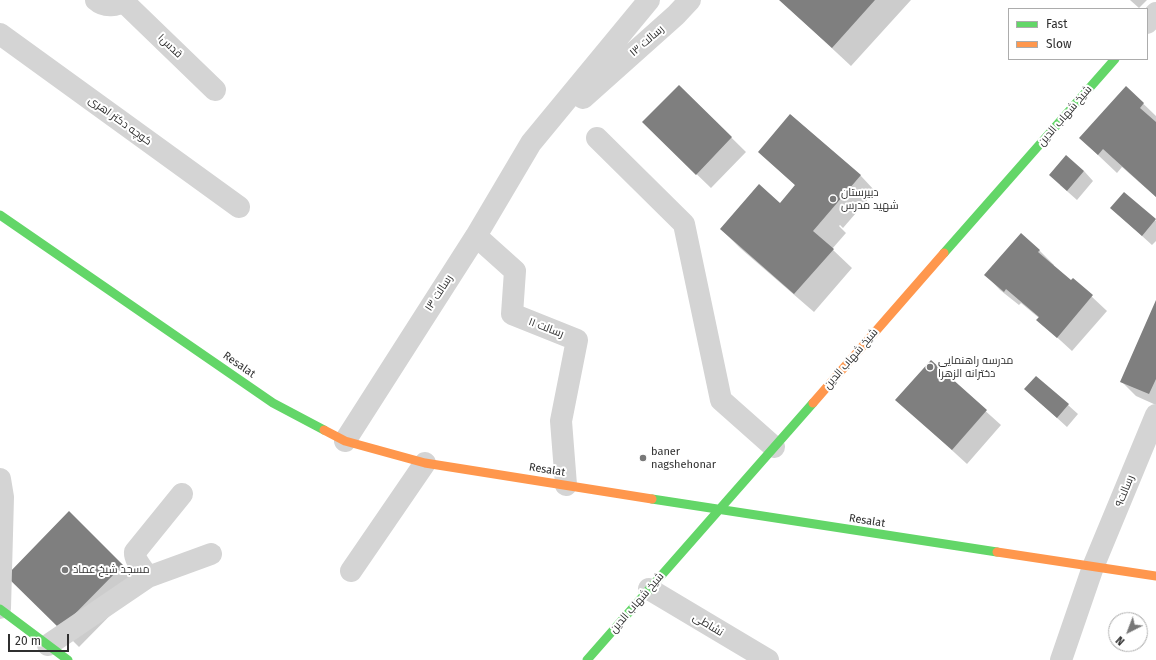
<!DOCTYPE html>
<html>
<head>
<meta charset="utf-8">
<style>
  body { margin:0 }
  #map { position:relative; width:1156px; height:660px; overflow:hidden; background:#fff; font-family:"Fira Sans",sans-serif }
  canvas { display:block }
  .legend { position:absolute; left:1008px; top:8px; width:140px; height:52px; box-sizing:border-box; background:#fff; border:1px solid #acacac; margin:0; padding:5px 7px; list-style:none; font-size:12px; color:#2f2f2f }
  .legend li { display:flex; align-items:center; gap:8px; height:20px }
  .legend b { width:20px; border:1px solid #acacac }
  .north { position:absolute; left:1108px; top:612px; width:40px; height:40px; box-sizing:border-box; background:#fff; border:1px solid #acacac; border-radius:50%; rotate:222deg; font-size:11px; font-weight:700; line-height:16px; text-align:center; color:#2f2f2f }
  .north::after { content:''; display:block; margin:auto; width:14px; height:18px; background:#787878; clip-path:polygon(50% 0,100% 100%,50% 72%,0 100%) }
  .scale { position:absolute; left:8px; top:634px; width:61px; height:18px; box-sizing:border-box; border:2px solid #2f2f2f; border-top:0; padding-left:5px; font-size:12px; line-height:14px; white-space:nowrap; color:#2f2f2f; -webkit-text-stroke:3px #fff; paint-order:stroke }
</style>
</head>
<body>
<div id="map">
<canvas width="1156" height="660"></canvas>
<ul class="legend">
<li><b style="height:5px;background:#63d668"></b>Fast</li>
<li><b style="height:5px;background:#ff974d"></b>Slow</li>
</ul>
<div class="north">N</div>
<div class="scale">20 m</div>
</div>
<script>
const g = document.querySelector('canvas').getContext('2d');
g.lineJoin = 'round';
function fillPath(path, color) {
  g.fillStyle = color;
  g.fill(path, 'evenodd');
}
function stroke(path, color, width, dash) {
  g.strokeStyle = color;
  g.lineWidth = width;
  g.lineCap = dash ? 'butt' : 'round';
  g.setLineDash(dash || []);
  g.stroke(path);
}
function label(font, color, halo, rows, align = 'center') {
  g.font = font + ' "Fira Sans",Cairo,sans-serif';
  g.lineWidth = 4;
  g.setLineDash([]);
  g.textBaseline = 'middle';
  g.strokeStyle = halo;
  g.fillStyle = color;
  for (const [text, x, y, turn = 0] of rows) {
    g.save();
    g.translate(x, y);
    g.rotate((+turn || 0) * Math.PI / 180);
    g.textAlign = isNaN(turn) ? turn : align;
    if (halo) g.strokeText(text, 0, 0);
    g.fillText(text, 0, 0);
    g.restore();
  }
}
fillPath(new Path2D(`
  M780 0H911L851 66Z
  M1130 0H1147L1139 8Z
  M679 86 746 152 711 188 658 137Z
  M1126 87 1156 116V197L1122 167 1117 173 1080 138Z
  M791 115 861 176 875 191 843 228 840 225 839 226 846 233 832 249 852 268 814 312 740 248 721 229 780 204 796 186 759 152Z
  M1084 171 1093 181 1077 200 1060 185Z
  M1124 193 1156 221V241L1152 245 1111 208Z
  M1039 250 1054 265 1053 266 1071 281 1073 279 1107 311 1072 351 1038 320 1039 318 1021 303 1019 305 1000 290 986 275Z
  M1156 302V405L1136 396 1121 381Z
  M931 362 1001 425 967 464 897 400Z
  M1025 389 1068 405 1078 414 1067 427Z
  M69 513 141 584 79 647 8 576Z`), '#0003');
fillPath(new Path2D(`
  M779 0H875L832 48Z
  M679 85 732 137 696 175 642 122Z
  M1126 86 1144 103 1140 108 1156 122V197L1103 149 1098 155 1079 138Z
  M790 114 861 175 813 231 834 249 794 294 720 229 759 184 780 203 795 185 758 152Z
  M1066 155 1084 171 1067 191 1049 175Z
  M1124 192 1156 219 1142 236 1110 208Z
  M1021 233 1040 250 1038 252 1071 280 1073 278 1093 295 1057 338 1036 320 1039 317 1006 289 1004 292 984 275Z
  M1156 300V379L1149 394 1120 382Z
  M931 360 987 410 952 450 895 400Z
  M1036 376 1069 404 1057 418 1024 389Z
  M69 511 123 565 60 629 6 576Z`), '#7f7f7f');
stroke(new Path2D(`
  M96 0C105 8 117 6 126 0
  M124 2 215 90
  M1147 23 1156 13
  M0 34 239 207
  M583 98 676 15 690 0
  M597 138 684 224 721 400 774 447
  M476 236 515 271 512 314 577 340 561 421 566 485
  M345 441 476 236 531 143 649 0
  M0 479 3 497 0 608
  M351 571 425 463
  M148 577C144 570 134 560 135 552L182 494
  M649 589 768 660
  M48 645 148 577 211 554
  M1061 660 1093 567 1156 415`), '#d4d4d4', 22);
stroke(new Path2D(`
  M0 215 273 403 324 430
  M944 253 1115 59
  M652 499 997 552
  M0 609 68 660
  M587 660 813 403`), '#63d668', 9);
stroke(new Path2D(`
  M813 403 944 253
  M324 430 345 441 425 463 652 499
  M997 552 1156 576`), '#ff974d', 9);
for (const [x, y, r, color] of [
  [833,199,4,"#787878"],
  [930,367,4,"#787878"],
  [643,458,4,"#787878"],
  [65,570,4,"#787878"]
]) {
  const dot = new Path2D();
  dot.arc(x, y, r, 0, 2 * Math.PI);
  g.fillStyle = color;
  g.fill(dot);
  stroke(dot, '#fff', 1.5);
}
label('11px', '#2f2f2f', '#fff', [
  ["رسالت ۱۳",647,41,-41],
  ["قدس۱",170,46,44],
  ["شیخ شهاب الدین",1065,116,-49],
  ["کوچه دکتر اهری",120,121,36],
  ["رسالت ۱۳",439,293,-57],
  ["رسالت ۱۱",546,328,21],
  ["شیخ شهاب الدین",851,359,-49],
  ["Resalat",239,365,35],
  ["Resalat",547,470,9],
  ["رسالت۹",1125,491,-68],
  ["Resalat",867,521,9],
  ["شیخ شهاب الدین",637,603,-49],
  ["نشاطی",708,625,31]
]);
label('11px', '#2f2f2f', '#fff', [
  ["دبیرستان",841,193],
  ["شهید مدرس",841,206],
  ["مدرسه راهنمایی",938,361],
  ["دخترانه الزهرا",938,374],
  ["baner",651,452],
  ["nagshehonar",651,465],
  ["مسجد شیخ عماد",73,570]
], 'left');
</script>
</body>
</html>
